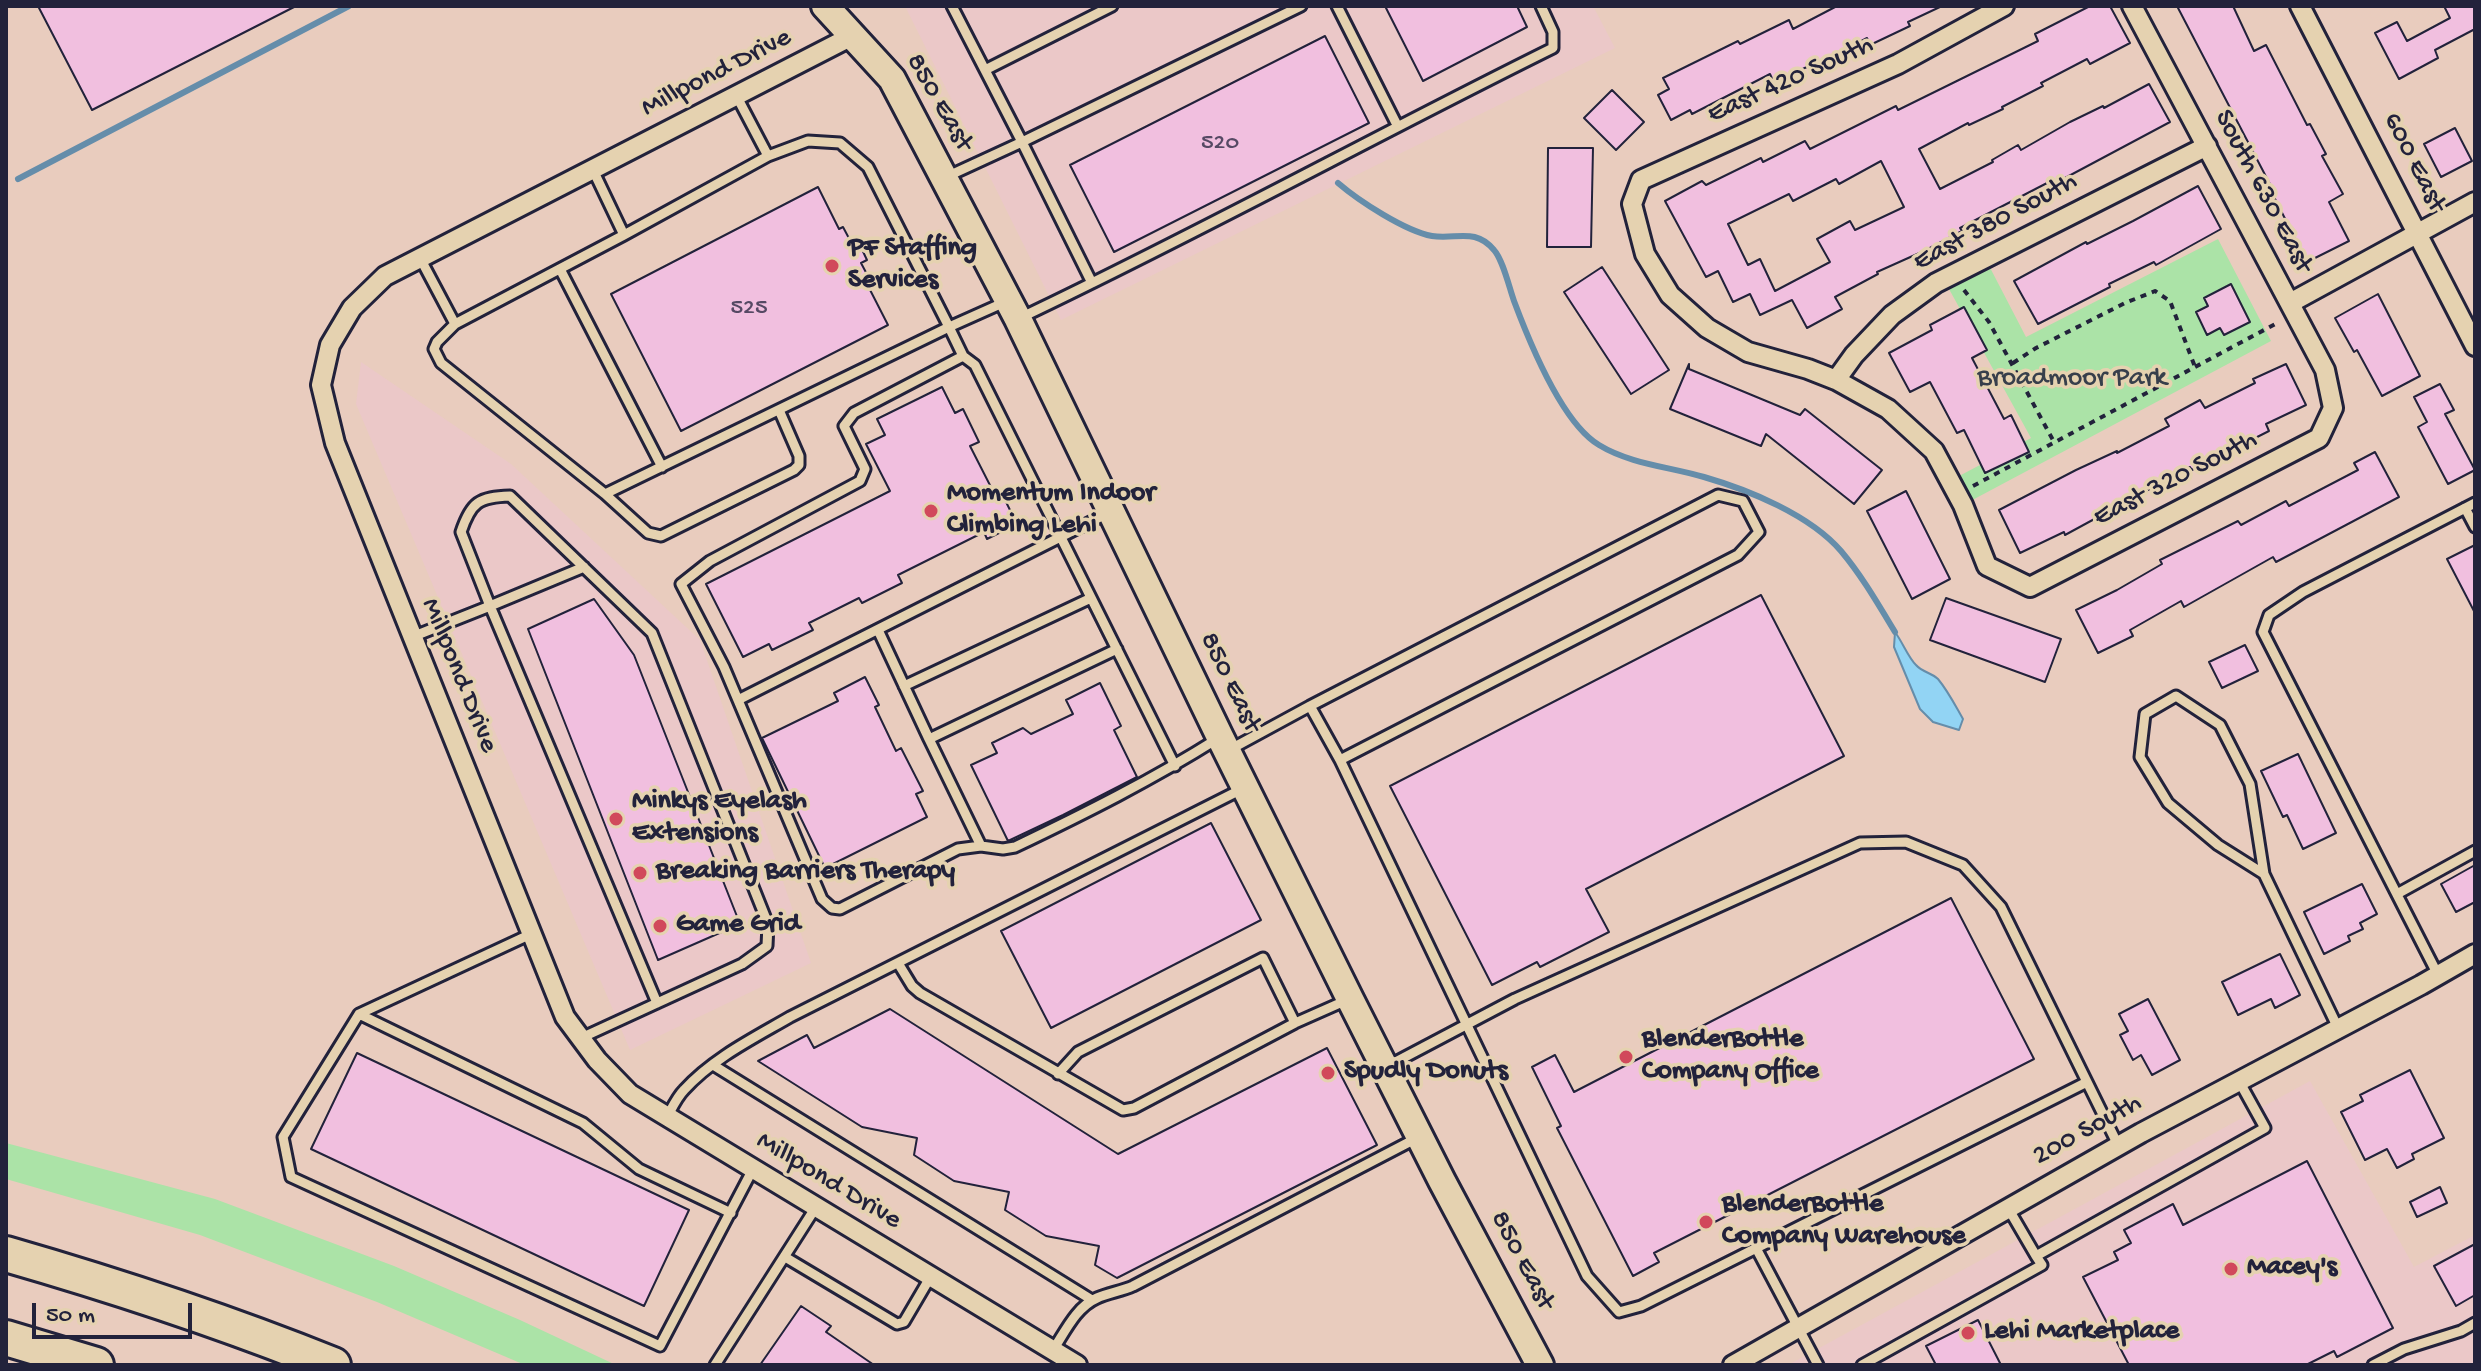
<!DOCTYPE html>
<html>
<head>
<meta charset="utf-8">
<style>
  body { margin:0 }
  #map { position:relative; width:2481px; height:1371px; overflow:hidden; background:#e9ccbe; font-family:"Gochi Hand",sans-serif }
  canvas { display:block }
  .frame { position:absolute; inset:0; border:8px solid #22223b; pointer-events:none }
  .scale { position:absolute; left:32px; top:1303px; width:160px; height:36px; box-sizing:border-box; border:4px solid #22223b; border-top:0; padding-left:10px; font-size:24px; line-height:28px; white-space:nowrap; color:#22223b; -webkit-text-stroke:6px #e5d2b0; paint-order:stroke }
</style>
</head>
<body>
<div id="map">
<canvas width="2481" height="1371"></canvas>
<div class="frame"></div>
<div class="scale">50 m</div>
</div>
<script>
const g = document.querySelector('canvas').getContext('2d');
g.lineJoin = 'round';
function fillPath(path, color) {
  g.fillStyle = color;
  g.fill(path, 'evenodd');
}
function stroke(path, color, width, dash) {
  g.strokeStyle = color;
  g.lineWidth = width;
  g.lineCap = dash ? 'butt' : 'round';
  g.setLineDash(dash || []);
  g.stroke(path);
}
function label(font, color, halo, rows, align = 'center') {
  g.font = font + ' "Gochi Hand",sans-serif';
  g.lineWidth = 7;
  g.setLineDash([]);
  g.textBaseline = 'middle';
  g.strokeStyle = halo;
  g.fillStyle = color;
  for (const [text, x, y, turn = 0] of rows) {
    g.save();
    g.translate(x, y);
    g.rotate((+turn || 0) * Math.PI / 180);
    g.textAlign = isNaN(turn) ? turn : align;
    if (halo) g.strokeText(text, 0, 0);
    g.fillText(text, 0, 0);
    g.restore();
  }
}
fillPath(new Path2D(`
  M905 6H1593L1615 48 1061 320Z
  M361 362 511 464 700 640 811 963 630 1050 356 404Z
  M2310 1081 2414 1267 2475 1235V1365H1788Z`), '#ebc8c8');
fillPath(new Path2D(`
  M2218 239 2271 341 1963 505 1961 475 2031 438 1949 289 1985 258 2026 337Z
  M6 1143 215 1199 394 1266 520 1320 616 1365H525L377 1302 200 1235 6 1179Z`), '#abe3a7');
const water = new Path2D(`
  M1895 632C1903 643 1908 657 1916 665 1922 672 1932 673 1938 679 1948 691 1955 705 1963 719L1959 730 1933 722 1920 709 1894 647Z`);
fillPath(water, '#92d4f4');
stroke(water, '#658daa', 2);
stroke(new Path2D(`
  M18 179 349 6
  M1338 183C1359 201 1405 231 1432 236 1456 240 1475 227 1494 250 1503 260 1509 287 1514 301 1529 341 1562 423 1599 445 1630 464 1670 467 1704 477 1749 490 1810 515 1841 551 1862 576 1878 604 1895 632`), '#658daa', 6);
const building = new Path2D(`
  M38 6H296L92 110Z
  M1385 6H1517L1527 27 1423 81Z
  M1837 6H1942L1908 22 1910 26 1870 45 1867 38 1820 63 1819 61 1774 83 1770 74 1692 114 1690 110 1671 120 1658 95 1669 89 1663 78 1738 41 1740 44 1789 20 1793 29Z
  M2090 6H2110L2130 43 2090 64 2087 59 2041 83 2043 86 2002 107 2003 109 1969 125 1968 123 1919 149 1940 189 1993 162 1992 160 2018 145 2021 150 2070 122 2103 106 2104 108 2149 84 2170 122 2050 186 2049 182 1960 228 1962 231 1926 250 1877 272 1878 274 1835 297 1842 309 1807 328 1792 300 1760 315 1750 294 1733 302 1718 271 1706 277 1665 201 1702 181 1706 185 1761 158 1763 162 1805 141 1810 149 1896 106 1898 110 2038 41 2035 34ZM1881 161 1904 207 1855 230 1850 221 1817 239 1830 262 1775 291 1760 259 1748 265 1728 224 1789 194 1793 201 1836 179 1839 184Z
  M2177 6H2233L2254 51 2266 45 2307 125 2310 124 2326 154 2322 156 2343 194 2329 202 2349 241 2307 262 2271 191 2273 190Z
  M2444 6H2475V29L2435 50 2438 58 2399 79 2375 33 2397 22 2407 41 2450 18Z
  M1325 36 1369 123 1114 252 1070 165Z
  M1612 90 1644 122 1616 150 1584 118Z
  M2455 128 2472 161 2441 177 2424 144Z
  M1548 148H1593L1591 247H1547Z
  M2198 186 2221 229 2156 265 2154 262 2109 284 2110 287 2038 324 2014 281 2086 242 2087 244 2133 221Z
  M818 187 839 229 843 227 852 244 858 241 867 260 861 263 870 280 866 282 888 325 681 431 611 294Z
  M1602 267 1669 370 1631 394 1564 292Z
  M2231 284 2250 322 2224 335 2220 328 2207 335 2196 312 2208 306 2204 298Z
  M2378 294 2420 376 2382 396 2357 350 2354 352 2335 318Z
  M1964 307 1987 350 1972 358 2004 419 2011 415 2029 452 1985 473 1964 430 1957 433 1930 382 1910 392 1889 353 1932 330 1930 325Z
  M1689 364V369L1800 415 1805 409 1882 470 1854 504 1766 434 1761 446 1670 409Z
  M2286 364 2306 405 2266 424 2269 431 2192 470 2190 467 2065 535 2064 532 2020 553 1999 510 2076 470 2117 451V453L2169 426 2165 419 2200 400 2205 408 2255 383 2253 379Z
  M2440 384 2454 410 2445 414 2475 470 2448 484 2418 427 2427 422 2414 397Z
  M942 387 955 413 963 409 979 442 970 446 996 497 1002 494 1017 524 987 539 984 532 898 575 902 583 862 603 859 598 809 623 813 630 772 650 769 644 743 657 706 584 890 491 866 444 885 435 877 419Z
  M2375 452 2399 497 2276 562 2273 557 2184 607 2181 601 2130 630 2133 636 2098 653 2076 610 2117 590 2162 564 2160 560 2238 521 2241 525 2286 501 2289 506 2358 470 2354 463Z
  M1906 491 1950 579 1912 599 1867 511Z
  M2475 545V613L2447 559Z
  M1761 595 1844 756 1586 889 1609 932 1540 967 1537 962 1492 985 1390 786Z
  M1946 598 2061 639 2045 682 1930 640Z
  M594 599 634 655 740 924 658 960 528 629Z
  M2245 645 2258 671 2222 688 2209 662Z
  M865 677 879 705 875 707 896 751 901 748 923 791 916 794 927 817 825 868 762 738 838 701 834 693Z
  M1100 683 1121 726 1114 730 1137 777 1063 815 1008 841 971 765 997 753 992 743 1023 728 1031 734 1073 714 1066 700Z
  M2298 754 2336 833 2303 849 2287 815 2283 817 2261 771Z
  M1211 823 1261 920 1051 1028 1001 931Z
  M2475 865V902L2456 912 2441 884Z
  M2362 884 2377 914 2360 923 2363 929 2348 936 2350 941 2324 954 2304 912Z
  M1951 898 2034 1059 1654 1253 1659 1262 1633 1276 1557 1128 1561 1126 1532 1067 1555 1055 1574 1092Z
  M2280 954 2300 995 2275 1008 2271 999 2238 1015 2222 982Z
  M2148 999 2180 1060 2152 1075 2141 1055 2133 1060 2120 1035 2128 1031 2119 1014Z
  M890 1009 1118 1154 1327 1048 1377 1145 1117 1278 1095 1265 1099 1246 1046 1236 1005 1210 1009 1192 954 1181 914 1155 917 1138 862 1127 758 1061 807 1035 814 1048Z
  M357 1053 689 1210 644 1306 311 1149Z
  M2410 1070 2444 1138 2412 1154 2414 1159 2397 1168 2387 1149 2365 1160 2341 1112 2363 1101 2360 1095Z
  M2307 1161 2393 1328 2337 1357 2334 1351 2306 1365H2129L2083 1277 2118 1260 2114 1252 2131 1243 2124 1230 2173 1204 2183 1225Z
  M2440 1187 2447 1203 2417 1217 2410 1202Z
  M2475 1244V1295L2456 1306 2434 1266Z
  M801 1306 831 1326 826 1332 874 1365H760Z
  M1978 1320 2001 1365H1936L1926 1346Z`);
fillPath(building, '#f1bfdf');
stroke(building, '#22223b', 2);
const lane = new Path2D(`
  M1337 6 1397 125
  M985 70 1112 6
  M736 95 768 156 808 141 840 143 868 167 949 327 1005 302
  M593 170 624 235
  M946 177 1022 142 952 6
  M420 258 455 324 624 235 768 156
  M560 269 662 467
  M1092 283 1022 142 1301 6
  M1022 317C1201 232 1375 136 1553 48V32L1541 6
  M455 324 437 342 434 349 441 363 605 494 949 327 963 356
  M605 494 648 533 661 536 794 470 799 465V456L779 410
  M2465 508 2475 527
  M584 567 490 606 657 1003
  M878 630 929 739
  M412 637 490 606 461 532C471 502 479 497 510 496L652 633 768 924 767 946 742 964 581 1038
  M904 686 1091 598
  M738 700 1110 512
  M1310 706 1718 495 1743 501 1759 532 1738 555 1340 760
  M1229 750 1310 706 1340 760 1587 1276 1619 1312 1641 1306 2087 1082
  M1175 766 975 365 963 356 854 413 844 426 865 469 860 481 710 561 681 584 724 667 822 899 832 908 840 909 958 849 981 846 1003 849 1015 847C1084 814 1152 780 1217 739
  M981 846 929 739 1117 649
  M2264 874 2250 784 2220 725 2176 696 2145 714 2140 757 2168 803 2218 845 2264 874 2338 1028
  M2397 894 2475 851
  M531 934 359 1014 283 1137 291 1177 660 1346 753 1169
  M898 963 912 986 920 993 1123 1110 1134 1108 1295 1023 1347 1000
  M2438 975 2263 632 2269 615 2303 592 2475 503
  M359 1014 583 1123 639 1169 731 1213
  M713 1065 1092 1300
  M1388 1066 1515 999 1860 843 1906 842 1963 865 2001 907 2118 1145
  M1058 1074 1078 1052 1263 958 1295 1023
  M667 1117C672 1108 677 1097 684 1090 713 1058 754 1038 790 1017L1242 789
  M2008 1208 2036 1256
  M1756 1248 1818 1365
  M785 1257 897 1324 904 1322 931 1276
  M1053 1350C1065 1332 1076 1307 1097 1298 1108 1293 1122 1291 1133 1286L1417 1138
  M715 1365 816 1207
  M1862 1365 2042 1265 2036 1256 2265 1128 2239 1081
  M2373 1365 2404 1349 2461 1331 2475 1323`);
const street = new Path2D(`
  M2004 6 1898 64 1641 180 1632 204 1645 254 1670 295 1707 328 1748 352 1808 369 1836 380 1888 409 1934 451 1963 505 1987 566 2030 587 2319 438 2333 408 2325 370 2132 6
  M2300 6 2475 346
  M854 35 385 276 352 308 330 345 321 385 335 443 565 1017 597 1060 630 1094 1077 1365
  M2290 303 2475 202
  M1836 380 1854 355 1892 315 1936 283 2207 146
  M1733 1365 2141 1133 2421 985 2475 954`);
const secondary = new Path2D(`
  M825 6 892 79 1018 319 1220 737 1350 999 1442 1181 1540 1365`);
const highway = new Path2D(`
  M6 1254C117 1286 226 1322 333 1365
  M6 1338 96 1365`);
stroke(lane, '#22223b', 15);
stroke(street, '#22223b', 24);
stroke(secondary, '#22223b', 32);
stroke(highway, '#22223b', 40);
stroke(new Path2D(`
  M1964 290 1989 322 2054 442
  M2013 363 2036 348 2125 303 2155 291 2170 301 2195 367
  M1973 486 2279 322`), '#22223b', 4, [6, 6]);
stroke(lane, '#e5d2b0', 9);
stroke(street, '#e5d2b0', 18);
stroke(secondary, '#e5d2b0', 26);
stroke(highway, '#e5d2b0', 34);
for (const [x, y, r, color] of [
  [832,266,8,"#d1495b"],
  [931,511,8,"#d1495b"],
  [616,819,8,"#d1495b"],
  [640,873,8,"#d1495b"],
  [660,926,8,"#d1495b"],
  [1626,1057,8,"#d1495b"],
  [1328,1073,8,"#d1495b"],
  [1706,1222,8,"#d1495b"],
  [2231,1269,8,"#d1495b"],
  [1968,1333,8,"#d1495b"]
]) {
  const dot = new Path2D();
  dot.arc(x, y, r, 0, 2 * Math.PI);
  g.fillStyle = color;
  g.fill(dot);
  stroke(dot, '#e5d2b0', 3);
}
label('24px', '#564964', null, [
  ["520",1220,144],
  ["525",749,309]
]);
label('28px', '#22223b', '#e5d2b0', [
  ["Millpond Drive",717,74,-27],
  ["East 420 South",1791,81,-24],
  ["850 East",938,103,60],
  ["600 East",2413,163,63],
  ["South 630 East",2262,192,62],
  ["East 380 South",1996,223,-28],
  ["East 320 South",2176,480,-27],
  ["Millpond Drive",458,676,68],
  ["850 East",1229,683,64],
  ["200 South",2088,1131,-29],
  ["Millpond Drive",828,1182,31],
  ["850 East",1521,1261,62]
]);
label('bold 28px', '#22223b', '#e5d2b0', [
  ["PF Staffing",848,250],
  ["Services",848,282],
  ["Momentum Indoor",947,495],
  ["Climbing Lehi",947,527],
  ["Minkys Eyelash",632,803],
  ["Extensions",632,835],
  ["Breaking Barriers Therapy",656,873],
  ["Game Grid",676,926],
  ["BlenderBottle",1642,1041],
  ["Company Office",1642,1073],
  ["Spudly Donuts",1344,1073],
  ["BlenderBottle",1722,1206],
  ["Company Warehouse",1722,1238],
  ["Macey's",2247,1269],
  ["Lehi Marketplace",1984,1333]
], 'left');
label('28px', '#373f4b', '#e5d2b0', [
  ["Broadmoor Park",2072,380]
]);
</script>
</body>
</html>
